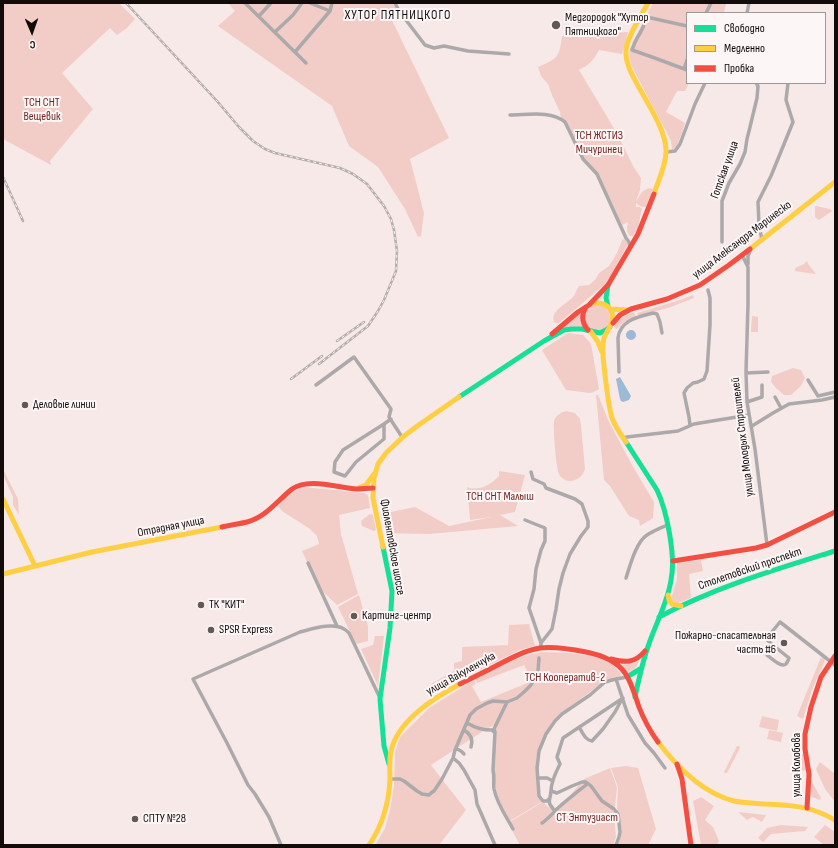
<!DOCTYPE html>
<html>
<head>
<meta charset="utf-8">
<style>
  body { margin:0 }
  #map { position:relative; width:838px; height:848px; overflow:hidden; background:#f7e9e7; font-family:"Sofia Sans Condensed",sans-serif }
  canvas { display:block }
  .frame { position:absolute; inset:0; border:4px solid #120b0a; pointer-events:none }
  .legend { position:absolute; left:686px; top:12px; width:140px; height:72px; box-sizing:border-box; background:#fcf7f6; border:1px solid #9e9998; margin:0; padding:5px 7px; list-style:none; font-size:12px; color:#120b0a }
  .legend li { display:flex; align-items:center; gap:8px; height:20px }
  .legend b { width:20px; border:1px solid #9e9998 }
  .north { position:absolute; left:12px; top:12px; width:40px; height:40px; -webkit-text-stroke:3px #fcf7f6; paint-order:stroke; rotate:178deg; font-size:11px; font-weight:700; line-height:16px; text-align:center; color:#120b0a }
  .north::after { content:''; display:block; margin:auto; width:14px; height:18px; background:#120b0a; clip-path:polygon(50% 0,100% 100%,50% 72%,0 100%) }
</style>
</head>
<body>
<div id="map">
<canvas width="838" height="848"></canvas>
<div class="frame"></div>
<ul class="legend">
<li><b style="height:5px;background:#16e098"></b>Свободно</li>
<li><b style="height:5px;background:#ffcf43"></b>Медленно</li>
<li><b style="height:5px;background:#f24e42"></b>Пробка</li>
</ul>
<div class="north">С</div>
</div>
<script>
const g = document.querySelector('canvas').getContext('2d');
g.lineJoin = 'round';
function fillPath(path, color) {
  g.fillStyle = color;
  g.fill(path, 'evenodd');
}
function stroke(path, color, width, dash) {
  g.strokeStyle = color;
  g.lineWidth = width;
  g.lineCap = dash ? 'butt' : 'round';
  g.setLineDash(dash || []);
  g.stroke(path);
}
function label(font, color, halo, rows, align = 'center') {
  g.font = font + ' "Sofia Sans Condensed",sans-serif';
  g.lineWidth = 4;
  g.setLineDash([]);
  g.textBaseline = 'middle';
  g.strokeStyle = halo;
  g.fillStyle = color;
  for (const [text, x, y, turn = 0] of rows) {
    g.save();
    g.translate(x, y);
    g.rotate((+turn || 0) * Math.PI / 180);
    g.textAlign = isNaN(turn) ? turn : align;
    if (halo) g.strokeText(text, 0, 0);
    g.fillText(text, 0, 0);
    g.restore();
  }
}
fillPath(new Path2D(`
  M3 3H119L135 19 127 28 117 35 110 28 62 73 93 109 50 161 51 165 3 139Z
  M228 3H392L396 8 389 14 449 138 410 159 424 213 421 236 418 237 405 209 378 167 349 146 332 106 218 26 235 11Z
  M653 3 726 4 724 13H687V83H689L685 91H677L666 112 685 123 678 144 674 149H672L671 141 666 131 631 65 629 53 632 43Z
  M628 32 622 54 599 50C593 61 590 64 579 70L618 135 633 166 641 178 640 190 636 201C642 194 640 190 651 188L653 190 646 207C642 207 639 206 636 203V207H640L642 209C639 218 640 230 633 236H630C626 232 627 228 628 222L622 225 598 173 583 158 561 118 560 112 552 95 548 84 541 76 538 67C558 58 559 58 562 36Z
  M815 206H816L830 209 832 211 819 220 815 217Z
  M624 239 628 243 627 246 611 275 604 285 559 323H557L554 322C550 311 566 304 572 298 576 294 576 290 579 286L589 285 595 280 599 273 609 266 617 253 622 240Z
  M807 261 808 264 816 274 795 271V268L804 264Z
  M693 295 694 298 668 308 638 316 637 313 680 300Z
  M584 318a13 13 0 1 1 26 0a13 13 0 1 1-26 0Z
  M634 312 636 317 624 322 617 329H616L614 326 621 318Z
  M580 313V320L582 327 555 334Z
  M752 316 758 317V332H751Z
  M568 333 583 335 591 344 599 389 594 392 590 393 566 390 542 350Z
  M793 368 801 370 805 378 801 386 791 395H784L776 388 771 382 772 376Z
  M596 395H598L609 422 632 465 654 502 653 518 640 526 639 520 629 516 610 486 604 480Z
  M566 411 575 413 580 419 581 425 585 469C582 481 565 486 559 474 556 469 553 428 554 421 556 415 560 413 566 411Z
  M3 470 4 471 18 499 19 515 13 505V497L3 475Z
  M499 471 525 475 515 512 500 515 518 526 429 534 385 533 381 514 415 507 449 526 492 517 470 520 467 487C478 492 492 484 499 476Z
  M302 487 365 493 368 495 370 508 339 515 341 534 358 594 337 605 319 588 302 551 319 544 317 536 310 529 282 511 279 507C281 497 294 492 302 487Z
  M370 514 373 515 376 530 374 531 362 526 361 522 362 520Z
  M701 560 703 571 689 574 691 598 676 604 671 599 677 579V563Z
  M359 595 368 626V641L356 644 338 607Z
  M529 624 535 646 520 650 455 682 451 674 454 670V663L462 661V647L508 645 509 625Z
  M375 636H384L378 686 361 649 373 645Z
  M541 652C565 653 612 651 622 677H620L597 687 561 713 554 720 539 749V797L542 802 508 822C503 811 498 801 496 789 494 782 496 778 494 771L496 729 497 724 488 728 431 765 466 810 439 845H377L376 844 385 828 390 810 394 786 395 752 400 737 429 708 474 680 476 684 472 686 481 702 532 681 524 665 477 683 475 679C494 670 520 654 540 653Z
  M821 657 825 659 824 663 812 690 803 719 797 716Z
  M639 661C637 667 634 670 628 672L622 665 635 663Z
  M449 674 453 682C444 687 441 689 431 684Z
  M762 716 779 720 777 731 759 727Z
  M769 730 783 733 781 742 767 739Z
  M737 746H739L740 748 727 773H725L724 772Z
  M802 754H804L807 770 795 772Z
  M820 762 835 774V802L825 789 816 769Z
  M626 766 638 768 656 829 648 845H618L621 835 617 807 618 787 611 768Z
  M610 768 617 787 614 816 616 837 613 845H520L508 823 543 802 555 813 584 779Z
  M811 780 821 798 820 800 809 796Z
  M701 797 714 806 705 820 713 827 719 841 717 845H701L693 801Z
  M738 812 766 815 762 822 753 817 747 820Z
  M781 825 808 827 805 831 771 834 763 842 758 838 767 828Z
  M825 825 835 832V845H824L814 837Z`), '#f2cdc8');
fillPath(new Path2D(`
  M626 335a5 5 0 1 1 10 0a5 5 0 1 1-10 0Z
  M620 377 631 396 629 400 623 402 621 401 620 399 616 379Z`), '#9cb9d6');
stroke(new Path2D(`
  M245 3 306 63
  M310 3 330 11
  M395 3 399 11 425 45 434 48 444 46 468 51 509 54
  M706 13 711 3
  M747 13 749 3
  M259 16 271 3
  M641 16 645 19C645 26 642 29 639 35 636 39 634 45 632 50L652 57 687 70
  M642 16 687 26
  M275 32 293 15 302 3
  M295 52 330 11 332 3
  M684 69 687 60
  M510 115C527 115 551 110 565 122L583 159 597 174 626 238 629 242 630 247
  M666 152 675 151 680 144 695 104 705 83
  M762 240 759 225 758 202 771 176 793 122 786 100 788 83
  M722 242V201L729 183 740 164 745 152 747 139 750 127 757 98 758 86 756 83
  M742 255 748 267V304L746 372 747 402 755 449 767 545
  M748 264V256L751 249
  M619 372 618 338C620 320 638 317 653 313L657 314 660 322 662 333
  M746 373 768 372
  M808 380 818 396 835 392
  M316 385 354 357 391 409 389 417 402 437
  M775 397 781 408
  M747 402 762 397V385
  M384 424 343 450 335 462 334 472 345 476 356 462 384 439V424L391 419
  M690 425 689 417 684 393 687 388 693 383 698 382 704 379 707 371 710 325V298L708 290
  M752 426 773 413 789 404 822 400 835 397
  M623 438 627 437 678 431 694 424 749 415
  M531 472 533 479 544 484 546 488 575 499 582 504 588 521V527L581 536 570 554 563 573 559 589 556 609 552 629 541 643V648
  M525 520 545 528V541L541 550 536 569 534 589 529 608 541 643
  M308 563 337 626
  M626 578C630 566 636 542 647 535 653 531 661 528 667 525
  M774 646 789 658C789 659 786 664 786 664 781 668 771 658 767 655L774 646 766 639 780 622 835 665
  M616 679 628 715 645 743 654 753 665 768
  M507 702 494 729 495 732 493 770C495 778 493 782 494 789 497 804 506 816 513 829
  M466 724H469C477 729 483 730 492 730L495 733
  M579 727C583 733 585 740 592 741L603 729 615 712 622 699
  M464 730C471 734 473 740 471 747
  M455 750 457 749 461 751 464 754
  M453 758 459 763 464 770 475 790 477 804 495 845
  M539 778H547L553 781
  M390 779H400L404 781 417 791 422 794 429 795 431 793 434 791 442 779 453 758 455 750 470 715 476 709 487 703 493 701 507 702 517 698 524 692 531 685 538 671 539 658
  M551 791C550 802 546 801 555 811
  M549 799 547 801H543L539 796 537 768 538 760 539 751 546 734 555 721 562 714 590 695 605 682 612 680 627 677
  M542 823C548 819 553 813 558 808 567 800 576 793 586 785V782
  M281 845 269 817 255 794 248 785 227 743 193 679 300 632C312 629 333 622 344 629 346 630 348 632 349 633L380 698
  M616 845 619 837 620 832 618 814 614 809 602 801 591 786 586 782H582L572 786 557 793 551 791C551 781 556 772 560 764L557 757 563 738 623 698`), '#aca9ab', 3.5);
stroke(new Path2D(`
  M608 285 606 298 608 306
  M459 397 544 341 564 330 572 329H582L600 333 606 330 610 327
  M626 442 657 490C667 511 676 557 671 580 668 601 657 621 650 641 643 659 639 678 635 697
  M383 547 392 591 390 628 380 699 384 746 389 764
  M659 617C716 587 774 570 835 551
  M627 677 640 669`), '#16e098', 5);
stroke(new Path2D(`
  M648 3C641 16 627 37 626 50 625 62 631 73 636 82 646 101 667 131 666 152 666 165 658 181 654 194
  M750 249 835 182
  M589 305C597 301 609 303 612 313 615 322 607 330 604 338 601 350 604 364 605 375 607 390 608 404 612 418 615 426 621 435 626 442
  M610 309 628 310
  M591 332 598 342 602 352
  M360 487 366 485 374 474
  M3 499 35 566
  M383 547 373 498 374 478 378 464 386 453 404 436 420 424 459 397
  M3 574 92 552 222 527
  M668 595 669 600 672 604 681 606
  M658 742C677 767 702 793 734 801 744 803 754 803 764 804 791 805 811 806 835 820
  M369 845C382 826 389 802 390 779 390 769 389 760 391 751 398 720 434 698 460 684`), '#ffcf43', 5);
stroke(new Path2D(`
  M586 307C581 315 582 323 588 330
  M613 323 620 315 631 309 667 299 700 285 729 265 750 249
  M552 334 578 312 589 305 608 285 638 234 654 194
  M222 527C230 525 239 524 247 522 266 517 277 501 292 489 309 477 338 488 357 489 362 489 368 488 373 488
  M673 561 756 548 767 545 835 512
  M611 659C626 663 635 663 645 651
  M460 684C470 679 480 674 490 669 506 661 522 651 540 648 555 646 571 649 586 652 601 655 616 660 625 673 632 683 635 696 639 707 644 720 650 731 658 742
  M677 764 682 779 691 845
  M807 808 809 774 805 749V734L811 707 821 677 835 656`), '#f24e42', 5);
const rail = new Path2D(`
  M126 3 217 101 239 127 253 141 265 149 275 153 340 168 353 174 367 184 384 206 391 219 394 230 397 251 396 271 384 300 378 311 368 326 319 364
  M3 177 23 221
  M337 341 364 322
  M291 379 322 356`);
stroke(rail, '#b4adac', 2.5);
stroke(rail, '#fcf7f6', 1, [3]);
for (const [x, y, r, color] of [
  [556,25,5,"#625957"],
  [25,405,4,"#625957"],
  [201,605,4,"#625957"],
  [354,616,4,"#625957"],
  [211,630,4,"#625957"],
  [784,643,4,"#625957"],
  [135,819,4,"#625957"]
]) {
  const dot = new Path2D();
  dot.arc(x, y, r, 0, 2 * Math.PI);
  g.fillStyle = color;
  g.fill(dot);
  stroke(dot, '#fcf7f6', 1.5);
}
label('12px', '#120b0a', '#fcf7f6', [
  ["Медгородок \"Хутор",565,18],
  ["Пятницкого\"",565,32],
  ["Деловые линии",33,405],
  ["ТК \"КИТ\"",209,605],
  ["Картинг-центр",362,616],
  ["SPSR Express",219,630],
  ["Пожарно-спасательная",776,636,"right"],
  ["часть #6",776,650,"right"],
  ["СПТУ №28",143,819]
], 'left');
label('12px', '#722420', '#fcf7f6', [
  ["ТСН СНТ",42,103],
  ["Вещевик",42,117],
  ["ТСН ЖСТИЗ",599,136],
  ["Мичуринец",599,150],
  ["ТСН СНТ Малыш",500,497],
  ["ТСН Кооператив-2",565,678],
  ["СТ Энтузиаст",587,818]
]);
label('12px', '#120b0a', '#fcf7f6', [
  ["Готская улица",725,170,-70],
  ["улица Александра Маринеско",742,240,-37],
  ["улица Молодых Строителей",743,437,-97],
  ["Отрадная улица",171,527,-11],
  ["Фиолентовское шоссе",392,547,80],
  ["Столетовский проспект",750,569,-19],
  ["улица Вакуленчука",461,674,-29],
  ["улица Колобова",797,765,-90]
]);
g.letterSpacing = '1px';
label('13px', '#120b0a', '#fcf7f6', [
  ["ХУТОР ПЯТНИЦКОГО",398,16]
]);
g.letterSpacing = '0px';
</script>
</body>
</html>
